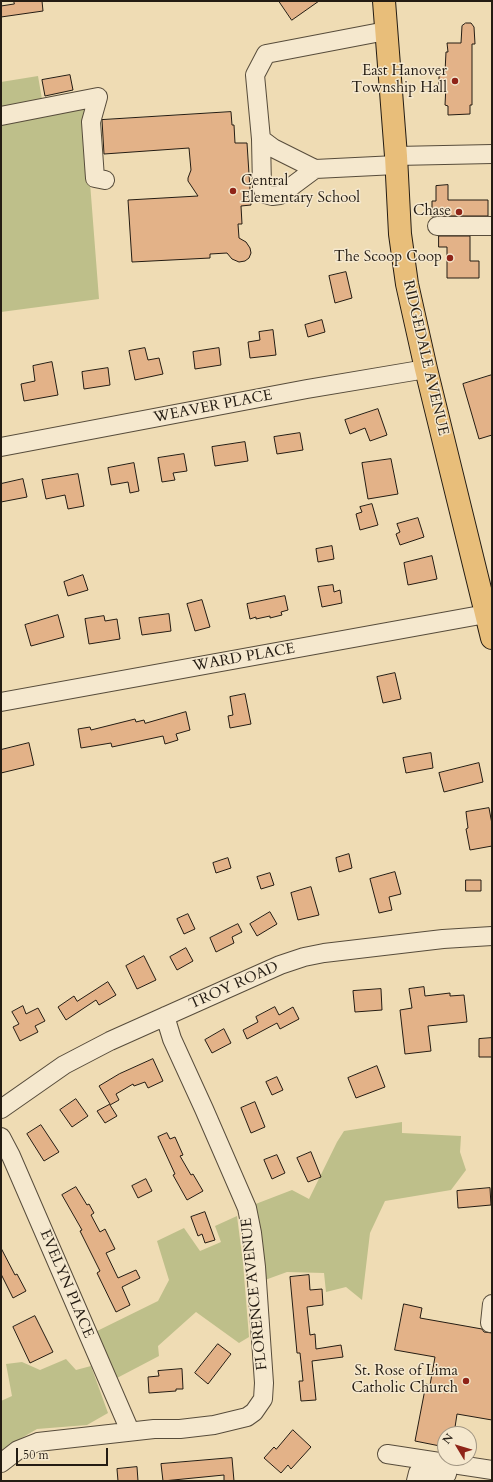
<!DOCTYPE html>
<html>
<head>
<meta charset="utf-8">
<style>
  body { margin:0 }
  #map { position:relative; width:493px; height:1482px; overflow:hidden; background:#efdcb4; font-family:Cardo,serif }
  canvas { display:block }
  .frame { position:absolute; inset:0; border:2px solid #241c13; pointer-events:none }
  .north { position:absolute; left:437px; top:1426px; width:40px; height:40px; box-sizing:border-box; background:#f5e8ce; border:1px solid #a19683; border-radius:50%; rotate:308deg; font-size:11px; font-weight:700; line-height:16px; text-align:center; color:#241c13 }
  .north::after { content:''; display:block; margin:auto; width:14px; height:18px; background:#8f2418; clip-path:polygon(50% 0,100% 100%,50% 72%,0 100%) }
  .scale { position:absolute; left:16px; top:1448px; width:92px; height:18px; box-sizing:border-box; border:2px solid #241c13; border-top:0; padding-left:5px; font-size:12px; line-height:14px; white-space:nowrap; color:#241c13; -webkit-text-stroke:3px #f5e8ce; paint-order:stroke }
</style>
</head>
<body>
<div id="map">
<canvas width="493" height="1482"></canvas>
<div class="frame"></div>
<div class="north">N</div>
<div class="scale">50 m</div>
</div>
<script>
const g = document.querySelector('canvas').getContext('2d');
g.lineJoin = 'round';
function fillPath(path, color) {
  g.fillStyle = color;
  g.fill(path, 'evenodd');
}
function stroke(path, color, width, dash) {
  g.strokeStyle = color;
  g.lineWidth = width;
  g.lineCap = dash ? 'butt' : 'round';
  g.setLineDash(dash || []);
  g.stroke(path);
}
function label(font, color, halo, rows, align = 'center') {
  g.font = font + ' Cardo,serif';
  g.lineWidth = 3;
  g.setLineDash([]);
  g.textBaseline = 'middle';
  g.strokeStyle = halo;
  g.fillStyle = color;
  for (const [text, x, y, turn = 0] of rows) {
    g.save();
    g.translate(x, y);
    g.rotate((+turn || 0) * Math.PI / 180);
    g.textAlign = isNaN(turn) ? turn : align;
    if (halo) g.strokeText(text, 0, 0);
    g.fillText(text, 0, 0);
    g.restore();
  }
}
fillPath(new Path2D(`
  M38 76 44 111 84 105 99 299 1 312V82Z
  M402 1122V1133L461 1136 460 1152 466 1170 451 1190 385 1201 370 1233 362 1300 346 1287 326 1292 324 1273 287 1272 265 1280 253 1205 292 1190 309 1199 337 1142 344 1131Z
  M237 1216 243 1263 249 1337 239 1343 196 1312 158 1346 159 1356 117 1378 95 1332 158 1301 169 1280 157 1241 184 1228 200 1251 221 1242 215 1226Z
  M66 1359 76 1370 91 1366 108 1413 87 1425 37 1429 1 1450V1401L12 1396 6 1364 22 1362 40 1370Z`), '#bebf8a');
const building = new Path2D(`
  M14 1H42L43 11 1 17V6L14 4Z
  M279 1H319L292 20Z
  M466 23H471L474 27 475 44H472V105H470V114L448 115V106L445 105 446 85H439V72H445L446 52H448L447 43H461L462 26Z
  M70 75 73 90 45 96 42 80Z
  M231 112 232 125H234L235 143H247L251 205 241 206 242 224H238L239 238 246 242 250 248 251 253 249 258 245 261 239 262 232 259 227 253 210 254V258L132 262 128 200 198 196 188 181V178L191 170 189 148 104 154 102 120Z
  M448 185V200H488V216H437L432 217V201H436V186Z
  M439 236H470V261H479V278H447V247H439Z
  M346 272 352 298 335 303 329 276Z
  M322 320 325 332 308 337 305 325Z
  M273 330 276 355 250 358 248 342 260 340 259 332Z
  M145 348 148 360 159 358 163 374 135 380 129 351Z
  M219 348 221 365 195 369 193 352Z
  M52 362 58 395 24 401 21 384 35 381 33 366Z
  M108 368 110 385 84 389 82 372Z
  M492 375V435L479 439 463 384Z
  M378 409 387 435 370 441 365 428 350 434 345 420Z
  M300 433 303 450 277 454 274 437Z
  M245 442 248 461 215 466 212 447Z
  M184 454 187 471 173 473 175 480 162 482 158 458Z
  M391 459 398 494 368 499 362 463Z
  M134 463 139 491 130 493 128 482 111 485 108 468Z
  M78 474 84 506 68 509 65 495 46 499 42 480Z
  M23 479 27 497 1 502V484Z
  M372 504 378 525 360 530 356 514 362 512 360 507Z
  M418 518 424 537 400 545 396 534 400 532 397 524Z
  M332 546 334 559 318 562 316 549Z
  M432 556 437 579 408 585 404 563Z
  M83 575 88 590 68 596 64 582Z
  M333 585 334 592 340 590 342 603 322 607 318 587Z
  M285 596 288 610 281 612 282 615 270 618V616L256 619V617L250 619 247 604Z
  M202 600 210 627 195 631 187 604Z
  M169 614 171 631 142 635 139 618Z
  M58 615 64 637 31 646 25 625Z
  M104 616 105 621 117 619 120 639 89 644 85 619Z
  M395 673 401 699 383 703 377 677Z
  M245 694 251 724 230 728 228 716 233 715 230 697Z
  M186 712 190 730 176 734 178 740 165 744 163 736 112 747 111 743 81 748 78 729 90 727 91 730 135 719 136 722 144 720 145 723Z
  M29 743 34 765 1 773V750Z
  M431 753 433 768 406 773 403 758Z
  M479 763 483 782 444 792 439 773Z
  M489 808 492 824V846L470 850 466 829 468 828 466 812Z
  M349 854 352 868 339 872 336 858Z
  M228 858 231 868 216 873 213 863Z
  M395 872 401 894 389 897 392 910 379 913 370 879Z
  M270 873 274 885 261 889 257 877Z
  M466 880H481V891H466Z
  M311 887 319 915 298 920 291 893Z
  M270 912 277 924 257 936 250 924Z
  M188 914 195 929 184 934 177 919Z
  M238 924 242 932 232 937 234 943 216 952 210 938Z
  M186 948 193 961 177 970 170 957Z
  M144 956 156 980 137 989 126 966Z
  M108 982 116 995 99 1005 96 1000 66 1020 58 1007 74 996 77 1001Z
  M424 987 425 996 450 993V996L464 995 467 1022 428 1026 431 1051 405 1054 400 1010 412 1008 409 989Z
  M381 989 382 1010 355 1012 353 991Z
  M23 1006 26 1014 38 1008 45 1021 35 1026 38 1032 20 1041 13 1027 19 1024 12 1012Z
  M275 1007 279 1015 293 1007 299 1019 280 1029 277 1023 247 1039 243 1030 258 1022 256 1017Z
  M224 1029 231 1043 212 1053 205 1040Z
  M492 1038V1057H479V1039Z
  M153 1059 163 1081 148 1088 145 1082 134 1086 133 1084 116 1094 119 1100 110 1105 117 1116 105 1123 97 1111 110 1104 99 1086 119 1074Z
  M377 1066 385 1087 356 1098 348 1078Z
  M277 1077 283 1090 272 1095 266 1082Z
  M76 1099 88 1116 72 1127 60 1110Z
  M255 1102 265 1127 251 1133 241 1108Z
  M41 1125 59 1152 44 1161 27 1134Z
  M167 1133 170 1139 175 1137 183 1155 180 1156 191 1175 193 1174 203 1191 187 1200 173 1175 175 1174 158 1137Z
  M311 1152 321 1177 308 1182 297 1158Z
  M277 1155 285 1173 272 1179 264 1160Z
  M146 1179 152 1191 138 1198 132 1186Z
  M76 1187 87 1205 89 1204 94 1213 91 1215 100 1232 105 1229 115 1249 106 1253 118 1278 136 1270 140 1278 122 1287 130 1305 116 1312 97 1273 100 1271 80 1231 82 1230 62 1195Z
  M490 1188 491 1205 458 1208 457 1191Z
  M205 1212 215 1240 205 1243 202 1234 198 1236 191 1217Z
  M1 1248 15 1275 17 1274 26 1291 13 1298 1 1274Z
  M309 1275 310 1290 322 1289 323 1305 307 1307 310 1335 315 1334 316 1349 341 1345 343 1357 312 1361 316 1400 301 1401 299 1381H303L300 1353H297L290 1277Z
  M404 1304 422 1308 420 1318 482 1329 484 1332 492 1333V1420L457 1414 454 1434H445V1447L415 1441 426 1384 430 1385 435 1357 395 1350Z
  M35 1316 53 1352 30 1363 13 1327Z
  M218 1344 231 1354 208 1384 195 1373Z
  M182 1369 183 1389H176V1391L149 1393 148 1377 159 1376 158 1371Z
  M293 1430 311 1447 291 1469 288 1465 281 1473 264 1458 274 1447 276 1449Z
  M232 1458 234 1481H224V1475L163 1481 161 1464Z
  M137 1467 138 1481H118L117 1469Z`);
fillPath(building, '#e3b288');
stroke(building, '#241c13', 1);
const minor = new Path2D(`
  M386 31 266 54 255 75 261 139 273 148 315 169 396 165
  M1 116 98 97 91 122 95 178 105 180
  M261 139 262 187 265 194 272 196 280 195 315 169
  M396 156 492 154
  M437 226H492
  M1 447 307 389 426 369
  M1 702 486 614
  M1 1109 64 1065 110 1041 280 965 304 957 324 953 443 939 492 936
  M1 1137 11 1156 130 1431
  M490 1323 492 1304
  M387 1454 492 1470
  M1 1463 18 1450 38 1442 154 1429H180L214 1425 247 1417 254 1412 263 1399 264 1383 256 1267 252 1233 247 1208 204 1109 172 1039 165 1016
  M416 1481 418 1473 426 1471 447 1474`);
const major = new Path2D(`
  M384 1 396 156 400 234 407 284 426 369 492 638`);
stroke(minor, '#574c3b', 20);
stroke(major, '#241c13', 24);
stroke(minor, '#f5e8ce', 18);
stroke(major, '#e8be7a', 22);
for (const [x, y, r, color] of [
  [455,81,4,"#8f2418"],
  [233,191,4,"#8f2418"],
  [459,212,4,"#8f2418"],
  [450,258,4,"#8f2418"],
  [466,1381,4,"#8f2418"]
]) {
  const dot = new Path2D();
  dot.arc(x, y, r, 0, 2 * Math.PI);
  g.fillStyle = color;
  g.fill(dot);
  stroke(dot, '#f5e8ce', 1.5);
}
label('15px', '#241c13', '#f5e8ce', [
  ["East Hanover",447,72],
  ["Township Hall",447,89],
  ["Central",241,182,"left"],
  ["Elementary School",241,199,"left"],
  ["Chase",451,212],
  ["The Scoop Coop",442,258],
  ["St. Rose of Lima",458,1372],
  ["Catholic Church",458,1389]
], 'right');
label('15px', '#241c13', '#f5e8ce', [
  ["RIDGEDALE AVENUE",425,358,77],
  ["WEAVER PLACE",213,407,-11],
  ["WARD PLACE",244,658,-10],
  ["TROY ROAD",234,986,-24],
  ["EVELYN PLACE",66,1284,67],
  ["FLORENCE AVENUE",255,1294,-96]
]);
</script>
</body>
</html>
